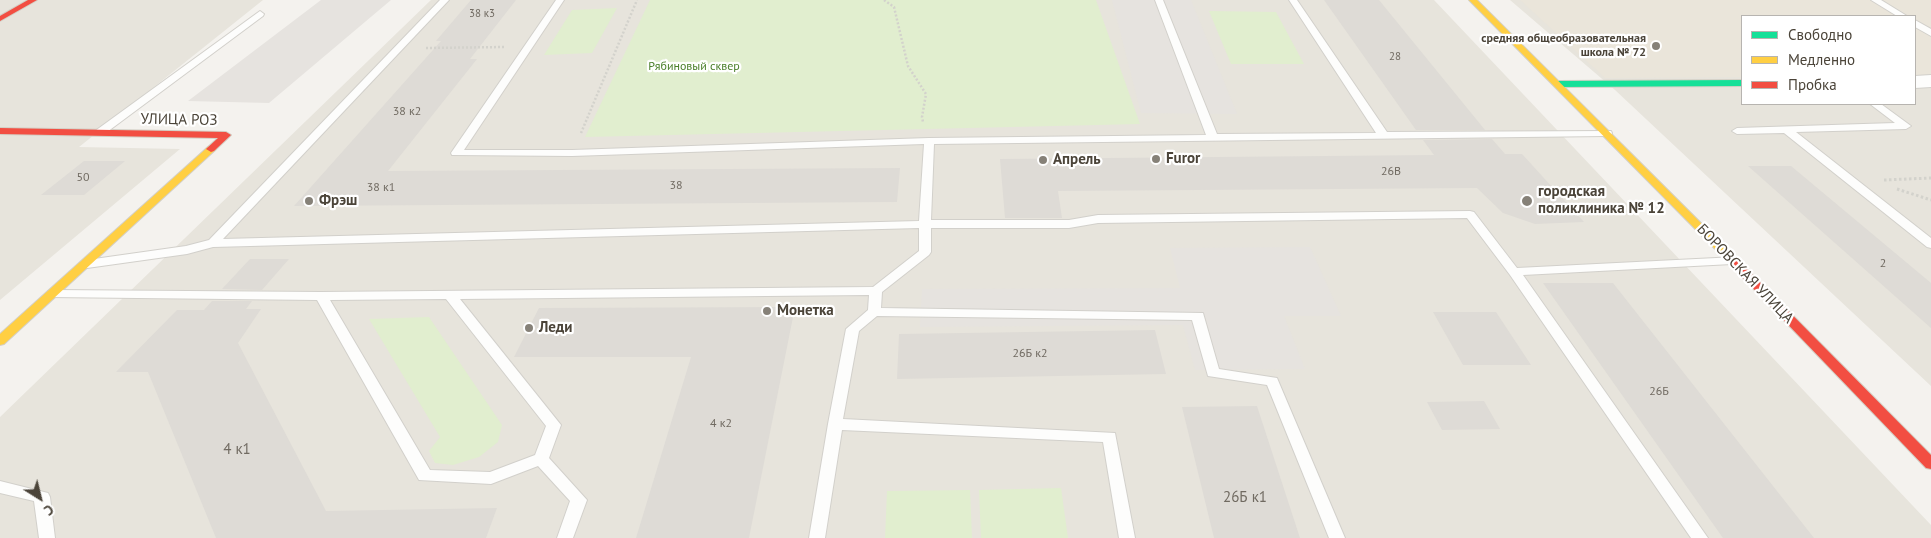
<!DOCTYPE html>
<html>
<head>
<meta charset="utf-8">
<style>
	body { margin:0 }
	#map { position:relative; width:1931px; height:538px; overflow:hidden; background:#f4f2ee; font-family:"PT Sans",sans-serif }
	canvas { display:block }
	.legend { position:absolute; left:1741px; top:15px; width:175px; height:90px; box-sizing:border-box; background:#fff; border:1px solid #b7b4b0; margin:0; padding:6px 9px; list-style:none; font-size:15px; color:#4b4439 }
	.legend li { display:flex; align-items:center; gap:10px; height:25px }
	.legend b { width:25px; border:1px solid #b7b4b0 }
	.north { position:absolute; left:15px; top:473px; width:50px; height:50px; -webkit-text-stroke:4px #fff; paint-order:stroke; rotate:144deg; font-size:14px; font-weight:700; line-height:20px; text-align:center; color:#4b4439 }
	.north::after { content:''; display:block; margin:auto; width:18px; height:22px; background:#4b4439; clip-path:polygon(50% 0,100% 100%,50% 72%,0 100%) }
</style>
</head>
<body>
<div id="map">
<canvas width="1931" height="538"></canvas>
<ul class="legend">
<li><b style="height:6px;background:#16e098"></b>Свободно</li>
<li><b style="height:6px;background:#ffcf43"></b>Медленно</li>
<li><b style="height:6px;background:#f24e42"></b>Пробка</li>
</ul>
<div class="north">С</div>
</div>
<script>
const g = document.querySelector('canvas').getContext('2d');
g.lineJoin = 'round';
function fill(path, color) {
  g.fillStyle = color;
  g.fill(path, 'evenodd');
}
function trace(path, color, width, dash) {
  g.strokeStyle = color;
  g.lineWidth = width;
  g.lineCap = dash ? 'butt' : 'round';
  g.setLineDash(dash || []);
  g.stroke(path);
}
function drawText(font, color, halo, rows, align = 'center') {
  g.font = font + ' "PT Sans",sans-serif';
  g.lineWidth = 4.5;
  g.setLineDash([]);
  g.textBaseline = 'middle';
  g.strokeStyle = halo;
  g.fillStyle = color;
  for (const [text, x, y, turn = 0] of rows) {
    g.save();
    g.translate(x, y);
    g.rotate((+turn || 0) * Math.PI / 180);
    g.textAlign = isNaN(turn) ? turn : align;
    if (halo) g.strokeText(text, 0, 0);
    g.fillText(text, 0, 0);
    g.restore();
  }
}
fill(new Path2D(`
	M0,0H263L79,147L180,149L0,300Z
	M431,0H1434L1931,525V538H0V417Z
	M1510,0H1931V386L1615,90ZM1742,16H1915V104H1742Z`), '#e7e4dc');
fill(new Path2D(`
	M1520,0H1931V75H1915V16H1742V77L1605,78Z`), '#eae5da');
fill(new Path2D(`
	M650,0H1096L1140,124L585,137Z
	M617,8L592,53L544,55L572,10Z
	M1209,11L1276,12L1304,64H1231Z
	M429,317L502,425L498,442L479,457L453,465L435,463L429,451L440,437L369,319Z
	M1061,488L1068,538H981L979,490Z
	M970,490L972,538H885L887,491Z`), '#e1eecf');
fill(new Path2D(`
	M321,0H391L269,103L188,101Z
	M1112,0H1191L1237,114L1141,113Z
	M1310,247L1341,316H1284L1305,369L1195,370L1183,325L920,327L922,289L1180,288L1170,248Z`), '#e6e3df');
fill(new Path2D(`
	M471,0H516L470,59H477L388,171L900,168L897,202L294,206L441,41H436Z
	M1324,0H1379L1485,130H1416Z
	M1492,139L1505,154H1522L1584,222L1535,224L1503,213L1477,188L1058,191L1062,218H1005L1000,159L1434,155L1423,140Z
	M84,161H125L84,195H41Z
	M1748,166H1791L1931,283V328Z
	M250,259H289L262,290L222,289Z
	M1543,283H1613L1814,538H1723Z
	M212,301H252L246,309H261L238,343L326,511L497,508L486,538H216L148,372H116L177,310H204Z
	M795,307L749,538H636L691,357H514L539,308Z
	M1433,312H1496L1531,365H1463Z
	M1155,330L1166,374L897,379L899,334Z
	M1484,401L1500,429L1442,430L1427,402Z
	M1257,406L1300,538H1214L1182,407Z`), '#dedbd6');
const lane = new Path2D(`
	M440,0H449L223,239L919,221L924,144L572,156L452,155L451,153L556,0H564L464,150H572L929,138L1206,135L1155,0H1163L1217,134L1376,133L1289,0H1297L1387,132L1611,131L1612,133L1611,135L1607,136L934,144L931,220H1069L1098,215L1470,211L1474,212L1517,268L1736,257L1738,260L1736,263L1732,264L1523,275L1708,538H1691L1510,275L1467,218L1098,223L1069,228H931V252L929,255L882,292L881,308L1203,313L1219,369L1277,378L1345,538H1329L1267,385L1208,376L1192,320L877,316L859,331L843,419L1115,433L1135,538H1119L1103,442L842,430L825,538H809L828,424L846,329L868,310L869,295L460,299L561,425L549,458L587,500L573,538H557L570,501L538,466L491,484L419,480L317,300L48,297L47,294L48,291L53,290L321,292L873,287L919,251V228L213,247L187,254L87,268L83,267L81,264L87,260L186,246L209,240ZM446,299L546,426L535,455L490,472L430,470L330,300Z
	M1871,0H1881L1907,16H1897Z
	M260,11L264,14L263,16L103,135H95L94,133L95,131Z
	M1915,20L1931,29V36L1915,27Z
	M1870,104H1881L1911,126L1906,129L1796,132L1931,238V248L1927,247L1784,133L1737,134L1732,131L1737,128L1895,123Z
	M0,481L48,493L50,497L55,538H39L34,501L0,493Z`);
const street = new Path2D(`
	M1931,75V87L1915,88V76Z`);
const fast = new Path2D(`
	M1742,80V86L1558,87L1554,84L1558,81Z`);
const slow = new Path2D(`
	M1469,0H1477L1730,252L1732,254L1730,256H1722Z
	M211,146L216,149L214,151L4,344L0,345V334L208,147Z`);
const jam = new Path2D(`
	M28,0H37L0,21V16Z
	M0,128L226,132L231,135L214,151L211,152L206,149L218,138L0,134Z
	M1726,251L1730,252L1931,455V469L1926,468L1722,256L1720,254L1722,252Z`);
trace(lane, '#d2d0cb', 2);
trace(street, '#d2d0cb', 2);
trace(fast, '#d3cfc5', 2);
trace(slow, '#d3cfc5', 2);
trace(jam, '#d3cfc5', 2);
trace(new Path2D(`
	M884,0L894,7L908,66L926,94L922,117L923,122
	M426,48L505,47
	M581,133L637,0`), '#d3d2cc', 2.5, [2, 2]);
trace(new Path2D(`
	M1884,180L1931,178
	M1897,189L1931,200`), '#d3d2cc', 3, [2.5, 2.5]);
fill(lane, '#fdfdfc');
fill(street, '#fdfdfc');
fill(fast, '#16e098');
fill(slow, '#ffcf43');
fill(jam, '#f24e42');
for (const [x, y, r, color] of [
	[1656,46,5,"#868178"],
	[1156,159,5,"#868178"],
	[1043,160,5,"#868178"],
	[309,201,5,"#868178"],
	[1527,201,6,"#868178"],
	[767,311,5,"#868178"],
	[529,328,5,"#868178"]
]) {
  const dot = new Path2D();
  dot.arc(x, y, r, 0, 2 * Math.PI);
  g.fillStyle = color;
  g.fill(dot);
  trace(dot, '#fff', 2);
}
drawText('11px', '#706a61', null, [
	["38 к3",482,14],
	["28",1395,57]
]);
drawText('bold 12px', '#4b4439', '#fff', [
	["средняя общеобразовательная",1646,39],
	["школа № 72",1646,53]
], 'right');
drawText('12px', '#4a7f2a', '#fff', [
	["Рябиновый сквер",694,67]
]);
drawText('12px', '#706a61', null, [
	["38 к2",407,112],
	["26В",1391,172],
	["50",83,178],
	["38",676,186],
	["38 к1",381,188],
	["2",1883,264],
	["26Б к2",1030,354],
	["26Б",1659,392],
	["4 к2",721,424]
]);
drawText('15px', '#4b4439', '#fff', [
	["УЛИЦА РОЗ",179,120,1],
	["БОРОВСКАЯ УЛИЦА",1745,274,46]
]);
drawText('bold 15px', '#4b4439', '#fff', [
	["Furor",1166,159],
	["Апрель",1053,160],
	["городская",1538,192],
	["поликлиника № 12",1538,209],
	["Фрэш",319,201],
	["Монетка",777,311],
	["Леди",539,328]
], 'left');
drawText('15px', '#706a61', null, [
	["4 к1",237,450],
	["26Б к1",1245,498]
]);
</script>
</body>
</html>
